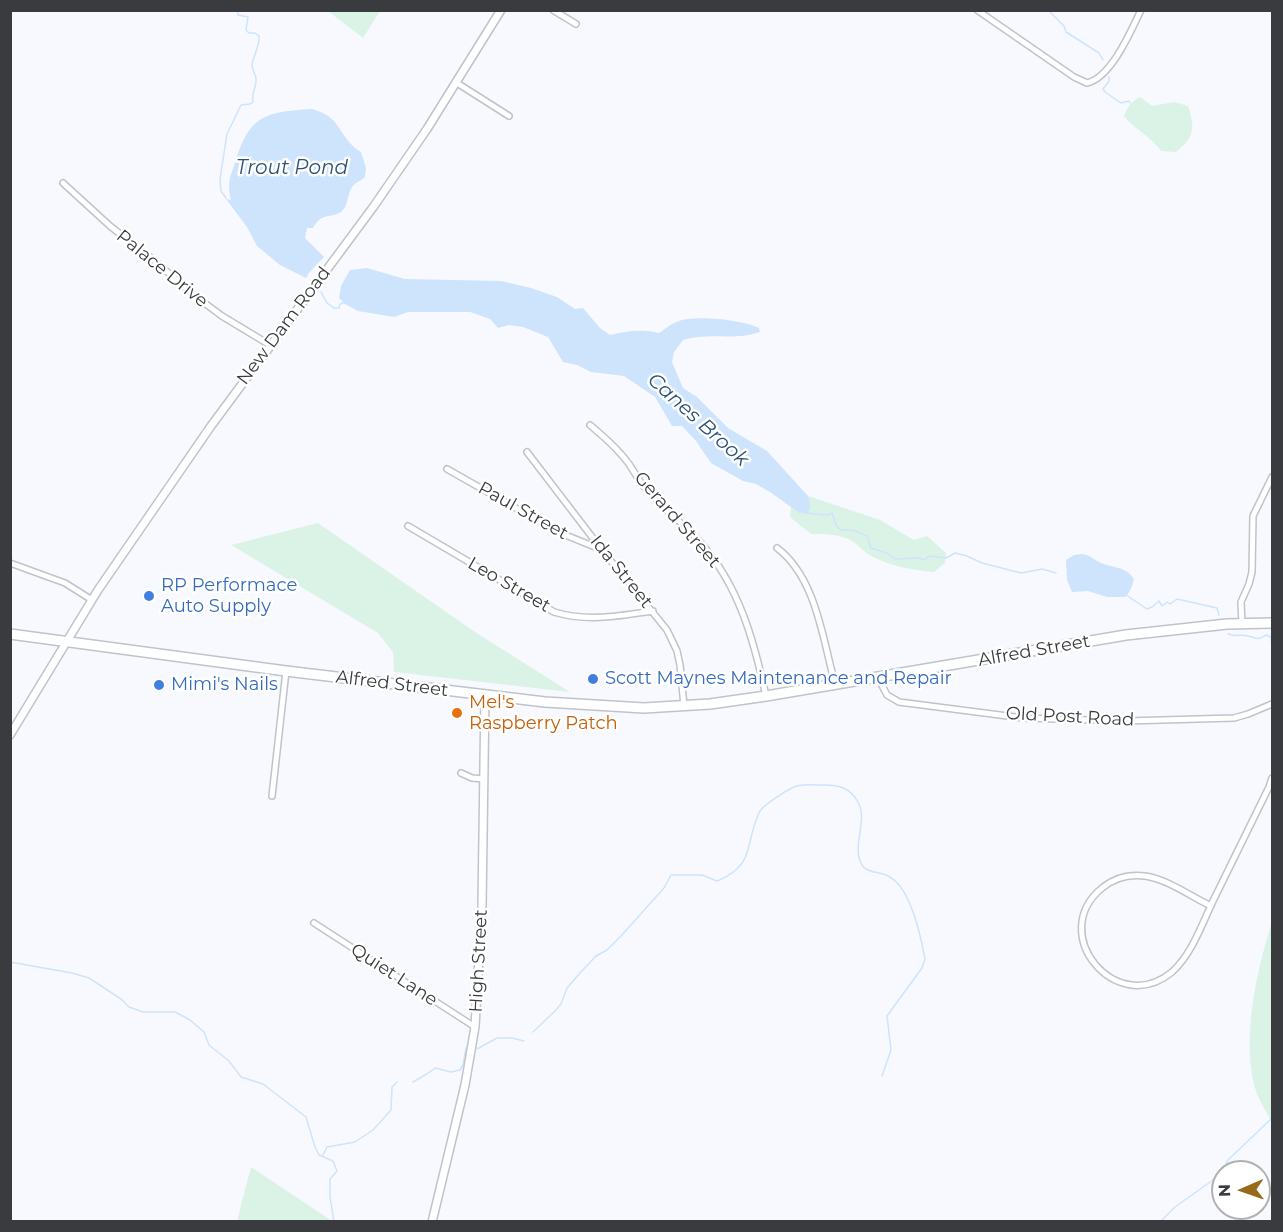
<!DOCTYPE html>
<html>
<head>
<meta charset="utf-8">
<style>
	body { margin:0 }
	#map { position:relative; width:1283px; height:1232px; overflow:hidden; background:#f7f9fe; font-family:Montserrat,sans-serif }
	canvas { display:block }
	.frame { position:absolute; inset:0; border:12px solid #393b3e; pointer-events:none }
	.north { position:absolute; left:1211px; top:1160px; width:60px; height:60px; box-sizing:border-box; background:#fff; border:2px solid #b0b1b2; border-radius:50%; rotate:268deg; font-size:16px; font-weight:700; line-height:24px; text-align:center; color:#393b3e }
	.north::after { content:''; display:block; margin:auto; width:21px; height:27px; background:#966a18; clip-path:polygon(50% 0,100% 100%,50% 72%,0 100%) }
</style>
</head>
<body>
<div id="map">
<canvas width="1283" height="1232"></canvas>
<div class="frame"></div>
<div class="north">N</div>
</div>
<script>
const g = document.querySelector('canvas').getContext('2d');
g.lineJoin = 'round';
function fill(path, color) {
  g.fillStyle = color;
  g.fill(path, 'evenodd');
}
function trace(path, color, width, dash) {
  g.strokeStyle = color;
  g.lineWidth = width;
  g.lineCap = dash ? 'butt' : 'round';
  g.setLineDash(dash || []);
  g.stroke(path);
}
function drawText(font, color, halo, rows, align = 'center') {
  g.font = font + ' Montserrat,sans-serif';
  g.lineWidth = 5;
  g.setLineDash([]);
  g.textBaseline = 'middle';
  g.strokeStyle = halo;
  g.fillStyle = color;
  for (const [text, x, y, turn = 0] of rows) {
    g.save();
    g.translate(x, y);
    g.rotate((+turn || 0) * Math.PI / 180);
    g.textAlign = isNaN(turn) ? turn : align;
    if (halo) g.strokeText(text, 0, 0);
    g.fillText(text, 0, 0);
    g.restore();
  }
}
fill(new Path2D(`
	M328,11H380L363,38Z
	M1140,97L1152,106L1174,102L1188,106C1195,127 1195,137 1176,152L1161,151C1151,136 1135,130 1124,116C1128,106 1131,102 1140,97Z
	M808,496L880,520L914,540L927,536L946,553L945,563L934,572C913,570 894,567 875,558C867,554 862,549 856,544C845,534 825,534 811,534L790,517L791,507L798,512L811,506Z
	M318,523L475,632L570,692L394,672L393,652L378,633L231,545Z
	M1272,922V1123C1268,1114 1261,1104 1257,1094C1240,1044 1256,972 1272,922Z
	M251,1167L332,1221H237Z`), '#dbf2e6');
fill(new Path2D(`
	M312,109C322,112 331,116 337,125C344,135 350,146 361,152L366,168L365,177C360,182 354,182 351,189C347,196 348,207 341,212C329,219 322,212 313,228H307L305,238L324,257L309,273L306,278L280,265L257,246L247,227L226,199L231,200C227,181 230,178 236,160C250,114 267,112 312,109Z
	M367,268L405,279L501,281L531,288L557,297L575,309L583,308L600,328L610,335C627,331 642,329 659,333C665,329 672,323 679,321C696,315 743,320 759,328L760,332C735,341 709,332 683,340L674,352L672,362L683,388L697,397L728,428L767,451L808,496L811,506L807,514L798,512L770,492L756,484L743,481L711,463L696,441L682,426H672L655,397L624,376L591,372L577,365L563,362L548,337L523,327L509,325L498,328L490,319L470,312H408L394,317L358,311L345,304L339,298L341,286L350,270Z
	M1082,554C1090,555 1093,559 1099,562C1111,568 1126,566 1134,579C1132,586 1131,591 1125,597H1107L1088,591L1072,592L1067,580L1066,560L1074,555Z`), '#cde4fc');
trace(new Path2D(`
	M1048,10L1064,26L1066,32L1099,53L1103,60
	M1109,77V81L1103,89L1105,92L1121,103L1129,101L1130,103
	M226,198L221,191L220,179L227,134L241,105L250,104L253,102C251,93 257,87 256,78C255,73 252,70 252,64C254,55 260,45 259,36L255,33H249L246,30L248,17L238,15V10
	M321,292L327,303L334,308H339L340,304L345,302
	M806,513L828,515L832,513L836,525L841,530H853L867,536L871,548L889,554L895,559L919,558L925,560L929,556L946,558L955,553L967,556L982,563L1021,573L1042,569L1056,573
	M1126,595L1147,609L1152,607L1159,601L1162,606L1167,602L1170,604L1177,599L1217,608L1219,615
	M1228,634C1235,637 1242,634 1248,636C1256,638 1258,641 1266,635L1271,637L1272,647
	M10,962L72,973L89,978L121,999L129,1007L143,1012H175L190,1020L204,1032L209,1045L229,1061L241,1077L263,1084L306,1117L315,1147L319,1155L333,1161L337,1171L330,1179V1197L334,1222
	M533,1032L555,1011L561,1004L567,988L581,972L596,956L607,950L621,936L664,888L671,875H702L717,881C757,865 744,842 760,811C763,806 771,801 777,797C783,793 790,788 797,786C805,784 816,785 824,785C840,785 850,788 858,802C868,820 853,843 860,861C865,875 879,870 890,877C911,889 921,937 925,959L922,968L887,1016L891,1050L882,1076
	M477,1049L497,1038H512L524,1041
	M413,1082C423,1076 427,1075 435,1068L451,1072L460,1070L463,1065L466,1048
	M323,1155L327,1147L355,1142L373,1130L391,1110L392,1087L397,1082
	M1160,1222L1175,1207L1220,1175L1228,1160L1271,1119`), '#cde4fc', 1.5);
const minor = new Path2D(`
	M553,10L576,24
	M977,10L1074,77L1087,83C1111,78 1131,31 1141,10
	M457,83L509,116
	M63,183L110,226L156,262L195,296L222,316L270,345
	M590,425C604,437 618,449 629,464C635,473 640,483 647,490C664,508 683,524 700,542C739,585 754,641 766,696
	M527,452L602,550L667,630L677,651L680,665L684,706
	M447,469L558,532L600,549
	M408,526L554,612C587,622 619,616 653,611
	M777,548C816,577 823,640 835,684
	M10,563L65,583L92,600
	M1242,624L1241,602L1249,584L1252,572L1253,516L1272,477
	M878,678L887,695L899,702L1023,718L1126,721L1234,718L1248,714L1272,704
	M461,773L472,778L484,779
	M272,796L286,671
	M1211,906C1190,896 1167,879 1145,876C1129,874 1114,878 1102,888C1046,934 1117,1018 1172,972C1192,954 1202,924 1213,901C1232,863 1250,825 1269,787L1272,778
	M314,923L475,1027`);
const tertiary = new Path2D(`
	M10,735L98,590L211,426L374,206L427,129L501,10
	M432,1222L465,1085L475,1027L482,906L485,695`);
const primary = new Path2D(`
	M10,634L286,671L545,702L644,708L710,704L766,696L1126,635L1227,624L1272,623`);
trace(minor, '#bfc4cb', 8);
trace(tertiary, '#bfc4cb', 10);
trace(primary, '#bfc4cb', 12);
trace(minor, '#fff', 5);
trace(tertiary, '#fff', 7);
trace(primary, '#fff', 9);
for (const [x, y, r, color] of [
	[149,596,6,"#3f7fe0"],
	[593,679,6,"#3f7fe0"],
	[159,685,6,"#3f7fe0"],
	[457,713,6,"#e8710a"]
]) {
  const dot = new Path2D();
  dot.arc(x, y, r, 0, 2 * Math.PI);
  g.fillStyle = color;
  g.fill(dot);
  trace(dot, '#fff', 2);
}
drawText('18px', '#393b3e', '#fff', [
	["Palace Drive",162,269,39],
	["New Dam Road",284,326,-53],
	["Paul Street",523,511,29],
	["Gerard Street",677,520,49],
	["Ida Street",621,572,51],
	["Leo Street",509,585,30],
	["Alfred Street",1034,651,-10],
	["Alfred Street",392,684,7],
	["Old Post Road",1070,717,3],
	["High Street",479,961,-87],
	["Quiet Lane",394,975,33]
]);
drawText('18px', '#366cbe', '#fff', [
	["RP Performace",161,586],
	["Auto Supply",161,607],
	["Scott Maynes Maintenance and Repair",605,679],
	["Mimi's Nails",171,685]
], 'left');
drawText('18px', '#c56008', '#fff', [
	["Mel's",469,703],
	["Raspberry Patch",469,724]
], 'left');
drawText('italic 20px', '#2d5274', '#fff', [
	["Trout Pond",292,168],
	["Canes Brook",698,420,42]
]);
</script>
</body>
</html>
